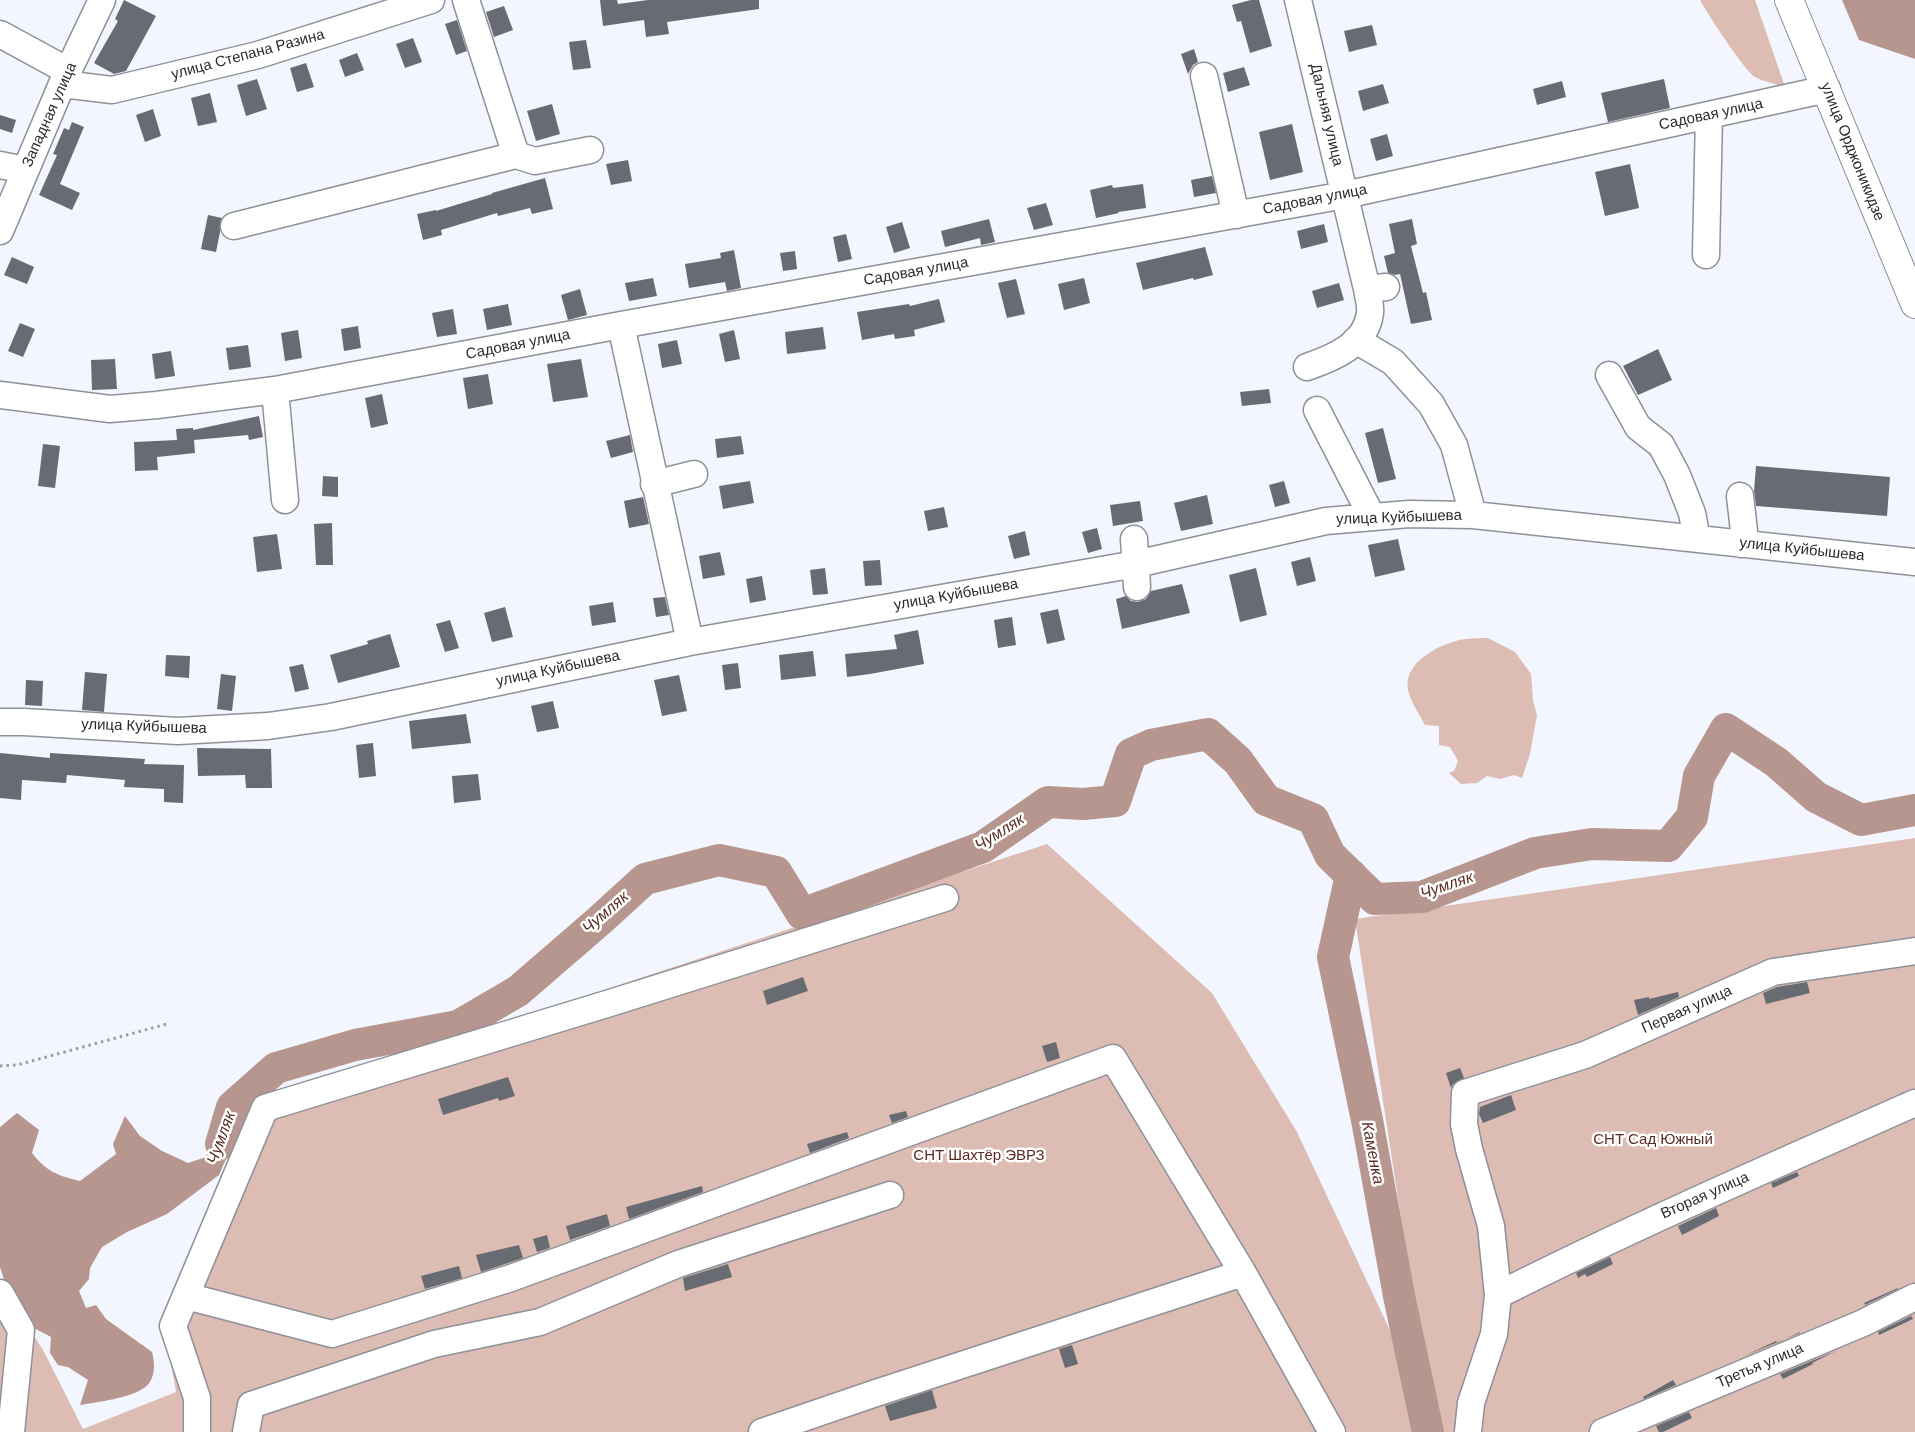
<!DOCTYPE html>
<html>
<head>
<meta charset="utf-8">
<style>
	body { margin:0 }
	canvas { display:block; background:#f3f6fe }
</style>
</head>
<body>
<canvas width="1915" height="1432"></canvas>
<script>
const g = document.querySelector('canvas').getContext('2d');
g.lineJoin = 'round';
function fill(path, color) {
  g.fillStyle = color;
  g.fill(path, 'evenodd');
}
function trace(path, color, width, dash) {
  g.strokeStyle = color;
  g.lineWidth = width;
  g.lineCap = dash ? 'butt' : 'round';
  g.setLineDash(dash || []);
  g.stroke(path);
}
function drawText(font, color, halo, rows, align = 'center') {
  g.font = font + ' "DM Sans",sans-serif';
  g.lineWidth = 5;
  g.setLineDash([]);
  g.textBaseline = 'middle';
  g.strokeStyle = halo;
  g.fillStyle = color;
  for (const [text, x, y, turn = 0] of rows) {
    g.save();
    g.translate(x, y);
    g.rotate((+turn || 0) * Math.PI / 180);
    g.textAlign = isNaN(turn) ? turn : align;
    if (halo) g.strokeText(text, 0, 0);
    g.fillText(text, 0, 0);
    g.restore();
  }
}
fill(new Path2D(`
	M1700,0H1755L1785,87C1776,84 1764,82 1755,77C1744,70 1707,13 1700,0Z
	M1488,638L1515,652L1531,674L1533,701L1537,715L1530,754L1522,778L1514,775L1500,779L1487,776L1477,783L1461,784L1449,773L1454,771L1458,761L1450,747L1439,745V726L1425,725C1419,714 1411,702 1408,690C1402,662 1443,642 1465,639C1473,638 1481,638 1488,638Z
	M1915,838V1432H1434L1355,919Z
	M1047,844L1212,993L1297,1132L1394,1339L1431,1432H0V1282L43,1350L83,1429L176,1392L164,1322L267,1101Z`), '#ddbcb4');
fill(new Path2D(`
	M1842,0H1915V59L1859,40Z
	M228,1094L241,1110V1125L219,1175L167,1214L127,1232L102,1247L90,1268L89,1279L79,1291L86,1308L96,1305L106,1319L152,1352C155,1363 156,1380 144,1388C130,1398 98,1402 80,1405L88,1380L68,1367L58,1365L50,1353L51,1337L32,1327L5,1283L0,1267V1127L17,1113L39,1130L32,1153C46,1171 58,1176 80,1181L116,1154L113,1144L125,1116L140,1136L162,1151L188,1163L206,1157L213,1132L214,1115Z`), '#b7968f');
trace(new Path2D(`
	M1351,875L1333,957L1367,1120L1399,1296L1428,1432
	M221,1144L232,1107L276,1068L355,1045L458,1026L518,991L599,921L645,879L719,860L776,872L802,914L983,847L1048,802L1083,804L1115,801L1131,754L1151,745L1208,734L1238,761L1266,800L1313,819L1330,855L1375,899L1422,897L1535,853L1592,844L1668,846L1692,817L1699,776L1726,729L1776,762L1816,797L1861,820L1915,810`), '#b7968f', 32);
fill(new Path2D(`
	M124,0L156,16L126,71L114,74L94,63L118,21L115,19Z
	M600,0H617L618,4L648,0H759V9L667,22L669,34L646,37L644,20L603,26Z
	M1251,0H1259L1272,46L1250,53L1241,21L1237,22L1232,5Z
	M504,6L513,30L494,37L486,12Z
	M457,20L467,51L456,55L445,24Z
	M1372,25L1377,45L1349,52L1344,31Z
	M413,38L422,62L405,68L396,44Z
	M586,40L591,68L573,70L569,42Z
	M1194,49L1198,62L1193,65L1188,74L1181,54Z
	M357,53L364,70L345,77L339,60Z
	M306,63L314,87L297,92L290,68Z
	M1244,67L1250,85L1228,92L1223,73Z
	M257,79L267,109L246,116L237,85Z
	M1664,79L1670,108L1608,122L1601,93Z
	M1562,81L1566,97L1537,105L1533,89Z
	M1383,84L1389,103L1363,111L1358,91Z
	M210,93L217,122L198,126L191,98Z
	M552,104L560,134L536,141L527,111Z
	M153,109L161,136L145,142L136,115Z
	M0,115L16,120L12,133L0,129Z
	M72,122L84,127L60,184L80,193L72,210L39,195L57,155L53,154L64,128L69,130Z
	M1292,124L1303,172L1270,180L1259,132Z
	M1387,134L1393,156L1376,161L1370,139Z
	M628,160L632,181L611,185L606,164Z
	M1630,164L1639,208L1605,216L1595,172Z
	M1212,176L1216,193L1194,197L1191,180Z
	M545,178L553,209L532,214L530,208L498,216L497,213L441,230L442,235L423,240L417,214L436,210V211L492,194V193Z
	M1143,184L1146,208L1118,212L1119,213L1096,218L1090,190L1112,185L1113,188Z
	M1046,203L1053,225L1034,230L1027,208Z
	M208,215L222,218L220,222V232L216,252L201,249Z
	M989,219L995,242L981,245L980,238L945,247L941,231Z
	M1412,219L1417,244L1411,246L1423,293L1426,292L1432,320L1411,324L1400,274L1395,275L1388,273L1384,256L1395,253L1389,224Z
	M902,222L910,248L894,253L886,227Z
	M1324,224L1328,242L1301,249L1297,231Z
	M846,234L852,259L838,262L833,237Z
	M1205,247L1213,275L1194,280L1193,278L1143,290L1136,263Z
	M734,250L741,288L727,291L725,282L689,288L685,264L721,258L720,253Z
	M795,251L797,269L783,271L780,253Z
	M12,257L34,267L27,284L4,275Z
	M653,278L657,296L629,301L625,283Z
	M1084,278L1090,303L1064,310L1058,284Z
	M1016,279L1025,314L1007,318L998,283Z
	M1339,283L1344,300L1317,308L1312,291Z
	M580,289L587,315L568,320L561,295Z
	M939,299L945,322L914,330L915,336L895,339L894,334L862,340L857,312L909,304L910,306Z
	M508,304L512,325L487,330L483,309Z
	M453,309L457,334L437,337L432,313Z
	M20,323L35,329L23,357L8,351Z
	M358,326L361,348L344,351L341,329Z
	M823,327L826,349L787,354L785,332Z
	M298,330L302,358L285,361L281,333Z
	M734,330L740,359L725,362L719,334Z
	M677,340L682,364L662,368L658,344Z
	M248,345L251,367L229,370L226,348Z
	M1658,349L1672,380L1638,395L1623,366Z
	M171,351L175,376L155,379L152,354Z
	M115,359L117,389L92,390L91,360Z
	M581,359L588,397L553,402L547,364Z
	M488,374L493,404L468,409L463,378Z
	M1269,389L1271,403L1242,406L1240,392Z
	M382,394L388,424L371,428L365,398Z
	M259,416L263,437L249,440L248,435L194,440L195,453L157,457L158,470L135,471L134,442L177,440L176,429L193,428V430Z
	M1383,428L1396,479L1378,483L1365,433Z
	M630,435L633,452L611,458L606,441Z
	M741,436L744,454L717,458L715,439Z
	M43,444L60,446L55,488L38,486Z
	M1756,466L1890,477L1887,516L1756,506L1754,491Z
	M323,476L338,477V497L322,496Z
	M750,481L754,503L723,509L719,486Z
	M1284,481L1290,503L1275,507L1269,485Z
	M1207,495L1213,524L1181,531L1174,503Z
	M643,497L649,524L629,528L624,501Z
	M1140,501L1143,521L1113,526L1110,505Z
	M944,507L948,527L928,531L924,511Z
	M332,523L333,565H316L314,524Z
	M1097,528L1102,549L1088,553L1082,532Z
	M1025,531L1030,555L1014,559L1008,536Z
	M277,534L282,569L257,572L253,537Z
	M1398,539L1405,570L1375,577L1368,545Z
	M720,552L725,575L703,579L699,556Z
	M1310,557L1316,581L1297,586L1291,562Z
	M880,560L882,585L865,586L863,561Z
	M825,568L828,594L813,595L810,570Z
	M1256,568L1267,615L1240,622L1229,575Z
	M762,576L766,600L750,603L746,579Z
	M1182,584L1190,613L1122,629L1116,599L1126,596L1131,601L1138,602L1146,599L1151,591Z
	M665,597L669,615L656,617L653,598Z
	M613,602L616,622L592,626L589,606Z
	M505,607L513,637L492,642L484,613Z
	M1058,609L1065,640L1047,644L1040,613Z
	M1012,617L1016,645L998,648L994,620Z
	M450,620L459,648L445,652L436,624Z
	M918,630L924,664L870,674L847,677L845,654L897,649L894,635Z
	M390,634L400,667L338,683L330,655L368,644L367,641Z
	M813,651L816,676L781,680L779,655Z
	M166,655L190,656L189,678L165,676Z
	M738,663L741,688L725,690L722,665Z
	M303,664L309,689L295,692L289,667Z
	M85,672L107,674L104,712L82,710Z
	M221,674L236,676L232,711L217,709Z
	M679,675L687,711L662,716L654,680Z
	M26,680L43,681L42,706L25,705Z
	M553,701L559,728L537,732L531,706Z
	M466,714L471,743L412,749L409,721Z
	M373,743L376,776L359,778L356,745Z
	M197,748L271,749L272,788H246L245,775L198,776Z
	M0,753L50,758V753L145,759L144,764L184,765L183,803L164,802V789L124,787L125,780L67,775L66,783L22,780L21,800L0,798Z
	M478,774L481,800L454,803L452,776Z
	M803,977L808,991L767,1005L763,991Z
	M1807,982L1810,993L1766,1004L1763,993L1777,987Z
	M1678,992L1679,997L1638,1015L1634,1000L1649,997V999Z
	M1056,1042L1060,1058L1047,1062L1042,1046Z
	M1460,1068L1464,1078L1453,1084L1451,1088L1446,1073Z
	M508,1077L515,1096L499,1101L498,1098L443,1115L438,1099Z
	M1511,1095L1516,1110L1483,1123L1479,1114L1480,1107Z
	M906,1111L908,1117L892,1123L889,1115Z
	M847,1132L849,1138L810,1153L807,1144Z
	M1797,1172L1799,1176L1773,1188L1771,1183Z
	M702,1186L703,1192L629,1219L626,1207Z
	M1716,1208L1719,1216L1682,1235L1678,1226Z
	M607,1214L610,1226L570,1240L566,1226Z
	M547,1235L550,1248L537,1252L533,1239Z
	M519,1245L523,1258L481,1272L476,1255Z
	M1610,1257L1613,1264L1587,1277L1585,1274L1578,1278L1576,1273Z
	M728,1264L732,1277L685,1291L683,1278Z
	M459,1266L462,1278L425,1289L421,1276Z
	M1898,1288V1289L1865,1305L1864,1303Z
	M1911,1316L1913,1319L1879,1335L1878,1332Z
	M1800,1332V1333L1744,1356L1776,1341L1777,1343Z
	M1072,1345L1078,1364L1065,1368L1059,1349Z
	M1836,1351L1812,1363L1813,1364L1783,1379L1780,1374Z
	M1673,1380L1676,1385L1644,1399L1643,1397Z
	M932,1390L937,1408L890,1421L885,1406Z
	M1689,1412L1692,1418L1663,1432H1659L1656,1426Z`), '#696b72');
const minor = new Path2D(`
	M1298,0L1367,289
	M0,34L68,71
	M1204,76L1236,215
	M62,84L112,90L258,55L431,0
	M516,155L535,161L590,150
	M0,165L25,170
	M234,226L516,155L466,0
	M0,231L62,84L102,0
	M1706,255L1709,115
	M621,325L690,642
	M1356,340L1393,362L1431,404L1454,445L1473,515
	M1307,367C1333,358 1366,345 1370,313C1371,306 1368,296 1367,289L1386,287
	M1609,375L1638,427L1661,445L1677,475L1692,513L1697,539
	M275,390L285,500
	M0,395L110,409L157,405L275,390L621,325L1345,195L1827,89
	M1317,410L1372,517
	M654,484L694,474
	M1740,496L1744,531L1741,544
	M1134,539L1137,587
	M0,722H24L178,731L268,726L331,717L690,642L1136,564L1326,521L1409,514L1473,515L1915,562
	M0,1293L21,1330L11,1432
	M1498,1295C1635,1226 1775,1165 1915,1103
	M186,1296L332,1334L511,1278L1113,1058L1243,1273L1332,1432
	M197,1432V1398L173,1326L265,1108L610,1003L945,898
	M246,1432L251,1405L434,1344L540,1322L678,1264L890,1195
	M762,1432L876,1393L1243,1273
	M1468,1432L1471,1403L1494,1334L1498,1295L1491,1226L1469,1149L1464,1124L1465,1093L1585,1055L1773,972L1915,951
	M1603,1432L1863,1323L1915,1297`);
const major = new Path2D(`
	M1789,0L1915,304`);
trace(minor, '#8e9198', 29);
trace(major, '#8e9198', 30);
trace(new Path2D(`
	M0,1066L17,1065L167,1024`), '#9a9ca1', 3, [2.5, 4]);
trace(minor, '#fff', 26);
trace(major, '#fff', 28);
drawText('15px', '#2a2b2e', '#fff', [
	["улица Степана Разина",248,55,-15],
	["Западная улица",50,115,-66],
	["Дальняя улица",1326,115,77],
	["Садовая улица",1711,115,-12],
	["улица Орджоникидзе",1852,152,68],
	["Садовая улица",1315,200,-11],
	["Садовая улица",916,272,-10],
	["Садовая улица",518,345,-11],
	["улица Куйбышева",1399,518,-2],
	["улица Куйбышева",1802,550,6],
	["улица Куйбышева",956,595,-10],
	["улица Куйбышева",558,669,-12],
	["улица Куйбышева",144,727,2],
	["Первая улица",1687,1010,-24],
	["Вторая улица",1705,1196,-24],
	["Третья улица",1760,1366,-23]
]);
drawText('15px', '#5a2c22', '#fff', [
	["СНТ Сад Южный",1653,1140],
	["СНТ Шахтёр ЭВРЗ",979,1156]
]);
drawText('italic 16px', '#5c2e23', '#fff', [
	["Чумляк",1000,833,-32],
	["Чумляк",1447,886,-19],
	["Чумляк",606,913,-41],
	["Чумляк",222,1138,-70],
	["Каменка",1372,1153,79]
]);
</script>
</body>
</html>
